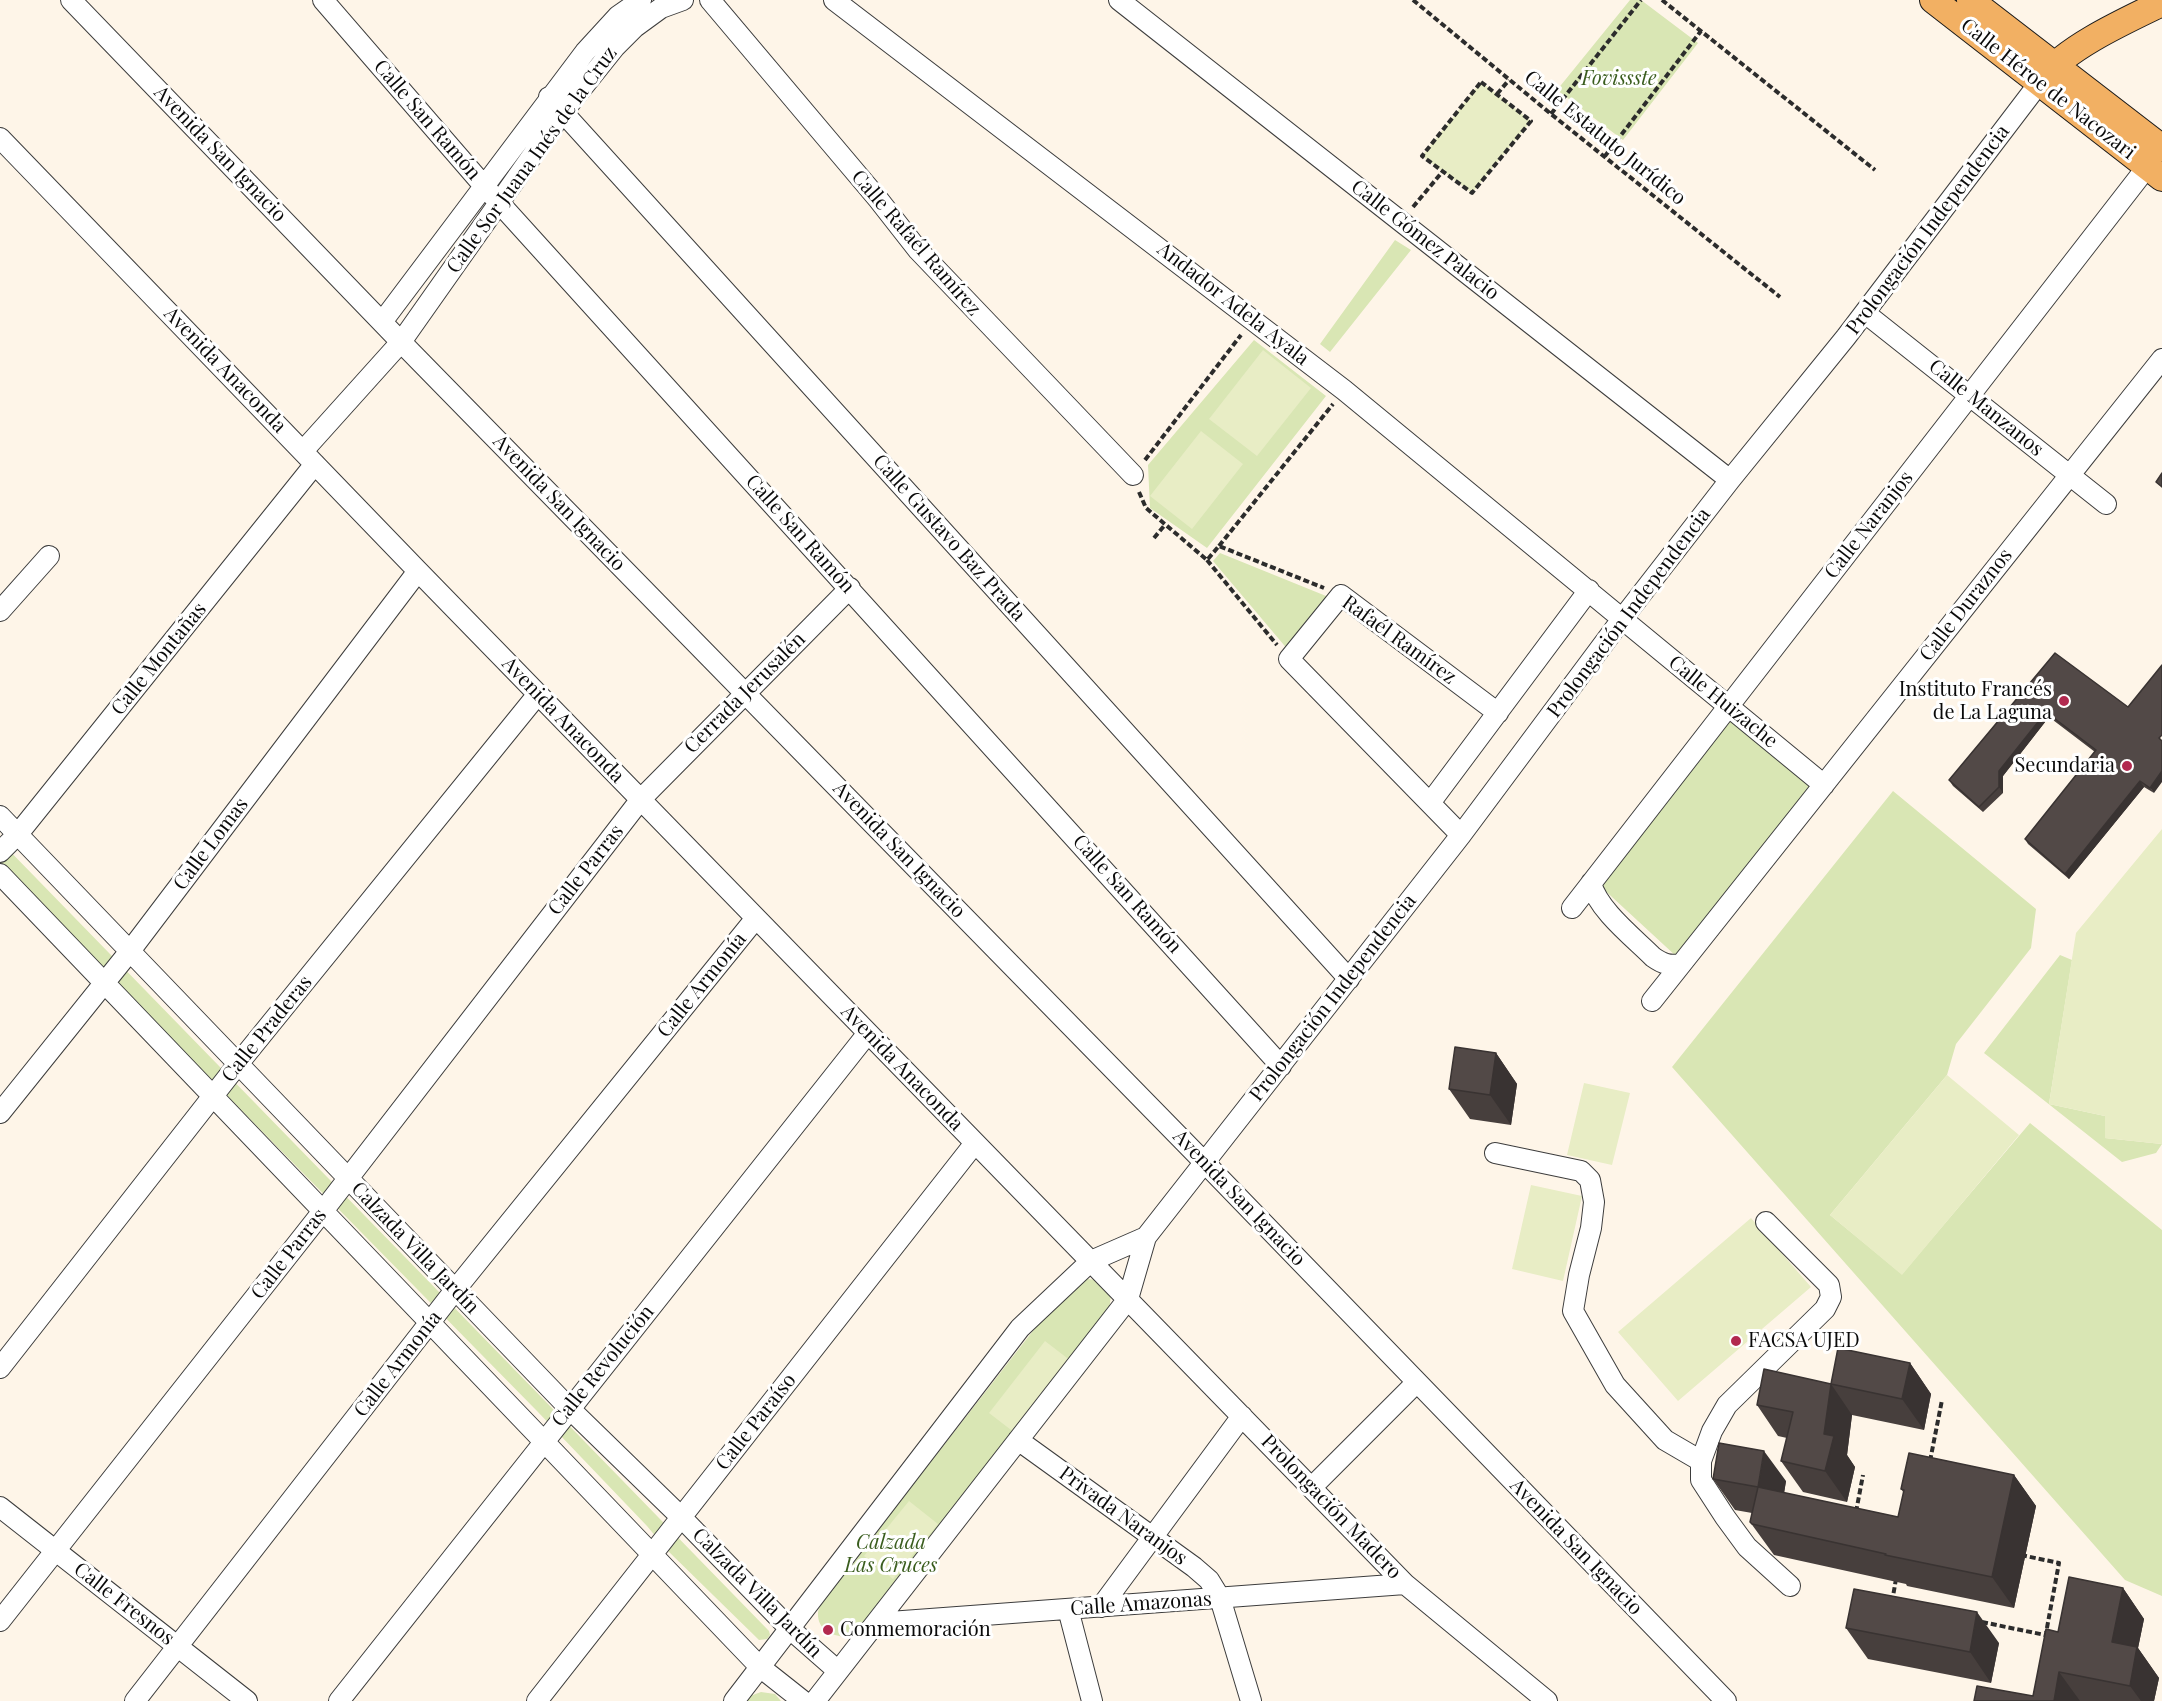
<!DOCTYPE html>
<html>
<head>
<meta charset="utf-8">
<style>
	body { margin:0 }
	canvas { display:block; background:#fef5e8 }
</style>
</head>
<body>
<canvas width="2162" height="1701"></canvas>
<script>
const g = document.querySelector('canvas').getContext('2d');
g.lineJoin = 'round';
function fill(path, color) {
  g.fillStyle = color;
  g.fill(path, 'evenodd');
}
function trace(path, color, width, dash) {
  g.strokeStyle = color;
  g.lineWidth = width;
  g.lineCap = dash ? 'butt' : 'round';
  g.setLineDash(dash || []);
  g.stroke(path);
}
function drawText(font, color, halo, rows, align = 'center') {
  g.font = font + ' "Playfair Display",serif';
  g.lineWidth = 6;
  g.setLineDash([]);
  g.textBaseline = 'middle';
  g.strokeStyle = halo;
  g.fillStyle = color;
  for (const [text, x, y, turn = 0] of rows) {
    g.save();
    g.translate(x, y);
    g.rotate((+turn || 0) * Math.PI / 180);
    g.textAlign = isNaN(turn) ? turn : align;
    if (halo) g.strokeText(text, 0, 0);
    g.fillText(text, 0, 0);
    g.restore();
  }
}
fill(new Path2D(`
	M1630,0H1641L1698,43L1623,140L1557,90Z
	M1395,240L1411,250L1330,352L1320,344Z
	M1254,340L1326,396L1207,548L1150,508L1148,465Z
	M1220,553L1331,598L1289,651L1213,561Z
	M1737,711L1819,779L1677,957L1599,885Z
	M1893,791L2036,909L2031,948L1956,1044L1947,1075L1830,1215L1902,1274L2030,1123L2162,1230V1596L2125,1580L1672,1067Z
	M0,841L769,1631L770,1635L767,1639L759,1640L667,1550L647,1526L537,1411L4,869L0,864Z
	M2060,955L2072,960L2049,1104L2105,1116V1138L2162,1144L2156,1153L2122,1162L1984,1053Z
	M1087,1279L1099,1280L1111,1295L1109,1311L872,1616L846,1637C833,1636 817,1630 818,1613C818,1609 822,1603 824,1599L1057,1300L1075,1283Z
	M761,1692L775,1694L781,1701H746L750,1696Z`), '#d9e6b4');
fill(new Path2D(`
	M1481,82L1531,121L1472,193L1422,156Z
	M1263,350L1311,388L1257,456L1209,419Z
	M1201,431L1243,464L1192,529L1150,496Z
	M2162,829V1144L2105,1138V1116L2049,1104L2076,933Z
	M1947,1075L2019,1135L1902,1275L1830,1215Z
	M1584,1083L1630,1093L1612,1165L1567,1155Z
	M1531,1185L1582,1196L1563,1281L1512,1269Z
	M1751,1218L1811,1287L1678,1401L1618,1332Z
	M1045,1341L1071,1361L1015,1433L989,1413Z
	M909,1501L938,1524L893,1579L864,1556Z`), '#e8edc5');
const minor = new Path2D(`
	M71,0L401,342L1204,1162L1726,1701
	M323,0L484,186L1281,1066
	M710,0L878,199L918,250L1133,475
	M834,0L1344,390L1824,785
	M1119,0L1730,480
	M549,97L1349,979
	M0,138L418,571L1405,1584L1547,1701
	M1865,313L2106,504
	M382,322L585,52L618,16L641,0
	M303,451L401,342L563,112L615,47L635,27L661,8L683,0
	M0,611L49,556
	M1430,803L1589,590
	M0,816L570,1409L681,1517L789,1628L838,1671
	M1461,835L1289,659L1341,595L1498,713
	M0,852L18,834L315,464
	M0,874L760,1667L803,1701
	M1591,883C1598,910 1633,937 1653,957C1663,964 1669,966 1681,964
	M1572,908L2147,167
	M1652,1001L2162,359
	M0,1113L130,951L418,571
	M1495,1153L1581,1171L1590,1180L1594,1202L1591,1228L1579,1275L1573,1311L1615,1385L1665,1440L1701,1461
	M1766,1222L1829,1285L1831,1297L1825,1309L1727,1405L1712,1431L1701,1461V1480L1725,1517L1747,1547L1790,1586
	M0,1368L238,1064L538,694
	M1018,1440L1194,1567L1209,1580L1220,1598L1251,1701
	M1312,1487L1417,1382
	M0,1507L247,1701
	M1101,1607L1242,1416
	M1068,1609L1092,1701
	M0,1621L323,1211L641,799L850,588
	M876,1623L1405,1584
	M135,1701L455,1290L756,918
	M339,1701L868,1033
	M537,1701L975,1143
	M734,1701L1020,1328L1091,1261L1146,1237
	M815,1701L1128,1299L1146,1237L1461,835L1622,619L1730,480L1846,337L2040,82`);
const major = new Path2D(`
	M1933,0L2162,178
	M1970,0L2162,148
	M2044,77C2067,47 2127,20 2162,3`);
trace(minor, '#3d3d3d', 22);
trace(major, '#1b1b1b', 28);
trace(new Path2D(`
	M1413,0L1551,114L1780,297
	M1662,0L1875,170
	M1481,82L1531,121L1472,193L1422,156Z
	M1497,94L1509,80
	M1551,114L1641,0
	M1605,156L1701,31
	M1413,207L1443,171
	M1145,460L1241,335
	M1139,492L1146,508L1207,560L1219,546L1324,588
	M1154,538L1164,526
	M1219,546L1333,404
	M1207,560L1277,645
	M1930,1461L1942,1400
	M1856,1512L1863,1475
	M2021,1555L2059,1563L2046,1633
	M1892,1602L1896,1579
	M1982,1622L2045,1635`), '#2c2c2c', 4, [6, 3]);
trace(minor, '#fff', 20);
trace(major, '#f2b063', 26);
fill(new Path2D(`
	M2055,653L2154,793L2144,787L2069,879L2028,844L2025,839L2095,752L2049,717L2003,776V793L1983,812L1953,786L1949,780Z
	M1496,1053L1517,1084L1511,1125L1470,1119L1449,1089Z
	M1910,1363L1931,1394L1924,1430L1852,1415L1847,1455L1855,1467L1847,1502L1803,1492L1781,1461L1787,1438L1778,1436L1757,1405L1831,1384Z
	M2014,1475L2036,1506L2014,1608L1907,1586L1906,1584L1774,1555L1750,1522L1752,1513L1735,1510L1713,1479L1786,1481L1784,1493L1898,1517L1904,1493L1901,1489Z
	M2123,1588L2144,1619L2138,1648L2159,1678L2154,1701H1974L2033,1696L2058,1632Z
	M1846,1628L1999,1643L1991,1683L1868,1659Z`), '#473f3d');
fill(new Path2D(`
	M2046,712L2049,717L2003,776V793L1999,787V771Z
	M2162,771V782L2154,793L2150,788Z
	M2140,781L2144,787L2069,879L2065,874Z
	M1496,1053L1517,1084L1511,1125L1490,1095Z
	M1910,1363L1931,1394L1924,1430L1902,1399Z
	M1831,1384L1852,1415L1847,1455L1855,1467L1847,1502L1825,1471L1824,1434Z
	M1764,1451L1786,1481L1780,1518L1758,1487Z
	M2014,1475L2036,1506L2014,1608L1992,1577Z
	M2123,1588L2144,1619L2138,1648L2159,1678L2154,1701H2141L2130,1686L2112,1642Z
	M1977,1612L1999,1643L1991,1683L1970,1652Z
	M2059,1672L2080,1701H2054Z`), '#393332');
const building = new Path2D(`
	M2162,473V487L2156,482Z
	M2055,653L2128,707L2162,665V735L2159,738L2162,741V771L2150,788L2140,781L2065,874L2025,839L2096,750L2046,712L1999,771V787L1979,807L1949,780Z
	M1455,1047L1496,1053L1490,1095L1449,1089Z
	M1838,1348L1910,1363L1902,1399L1831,1384Z
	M1764,1369L1831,1384L1824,1434L1834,1436L1825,1471L1781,1461L1793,1412L1757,1405Z
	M1719,1443L1764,1451L1758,1487L1713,1479Z
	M1909,1453L2014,1475L1992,1577L1885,1555L1886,1554L1752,1524L1750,1522L1758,1487L1898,1517L1904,1490L1901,1489Z
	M2069,1577L2123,1588L2112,1642L2137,1647L2130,1686L2059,1672L2054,1701H1974L1977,1686L2033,1696L2046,1629L2058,1632Z
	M1854,1589L1977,1612L1970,1652L1846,1628Z`);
fill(building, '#524947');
trace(building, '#393332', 1.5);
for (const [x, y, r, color] of [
	[2064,701,6,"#b2294f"],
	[2127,766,6,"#b2294f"],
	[1736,1341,6,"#b2294f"],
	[828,1630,6,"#b2294f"]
]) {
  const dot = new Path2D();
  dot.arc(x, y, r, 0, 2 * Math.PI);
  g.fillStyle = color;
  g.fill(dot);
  trace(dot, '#fff', 2);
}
drawText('italic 20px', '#3a5d1e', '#fff', [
	["Fovissste",1619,79],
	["Calzada",891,1543],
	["Las Cruces",891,1566]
]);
drawText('20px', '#0a0a0a', '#fff', [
	["Calle Héroe de Nacozari",2048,89,38],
	["Calle San Ramón",427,120,49],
	["Calle Estatuto Jurídico",1605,138,39],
	["Avenida San Ignacio",220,154,46],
	["Calle Sor Juana Inés de la Cruz",532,160,-54],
	["Prolongación Independencia",1928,230,-53],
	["Calle Gómez Palacio",1425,240,38],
	["Calle Rafaél Ramírez",916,243,49],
	["Andador Adela Ayala",1233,304,38],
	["Avenida Anaconda",225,370,46],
	["Calle Manzanos",1986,408,39],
	["Avenida San Ignacio",559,503,46],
	["Calle Naranjos",1869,525,-52],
	["Calle San Ramón",800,534,48],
	["Calle Gustavo Baz Prada",949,538,48],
	["Calle Duraznos",1966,605,-52],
	["Prolongación Independencia",1629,613,-53],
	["Rafaél Ramírez",1399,640,36],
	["Calle Montañas",159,659,-51],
	["Cerrada Jerusalén",745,693,-45],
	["Calle Huizache",1723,702,39],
	["Avenida Anaconda",563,720,46],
	["Calle Lomas",211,844,-53],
	["Avenida San Ignacio",899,850,46],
	["Calle Parras",586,870,-52],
	["Calle San Ramón",1127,894,48],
	["Calle Armonía",702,985,-51],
	["Prolongación Independencia",1333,998,-52],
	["Calle Praderas",267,1029,-51],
	["Avenida Anaconda",902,1068,46],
	["Avenida San Ignacio",1239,1198,46],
	["Calzada Villa Jardín",415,1248,46],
	["Calle Parras",289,1254,-52],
	["Calle Armonía",398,1364,-52],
	["Calle Revolución",603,1366,-51],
	["Calle Paraíso",756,1422,-52],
	["Prolongación Madero",1331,1507,46],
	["Privada Naranjos",1123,1516,36],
	["Avenida San Ignacio",1576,1547,46],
	["Calzada Villa Jardín",757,1593,45],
	["Calle Fresnos",124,1604,38],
	["Calle Amazonas",1141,1604,-4]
]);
drawText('20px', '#0a0a0a', '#fff', [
	["Instituto Francés",2052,690],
	["de La Laguna",2052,713],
	["Secundaria",2115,766],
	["FACSA UJED",1748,1341,"left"],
	["Conmemoración",840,1630,"left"]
], 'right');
</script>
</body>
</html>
